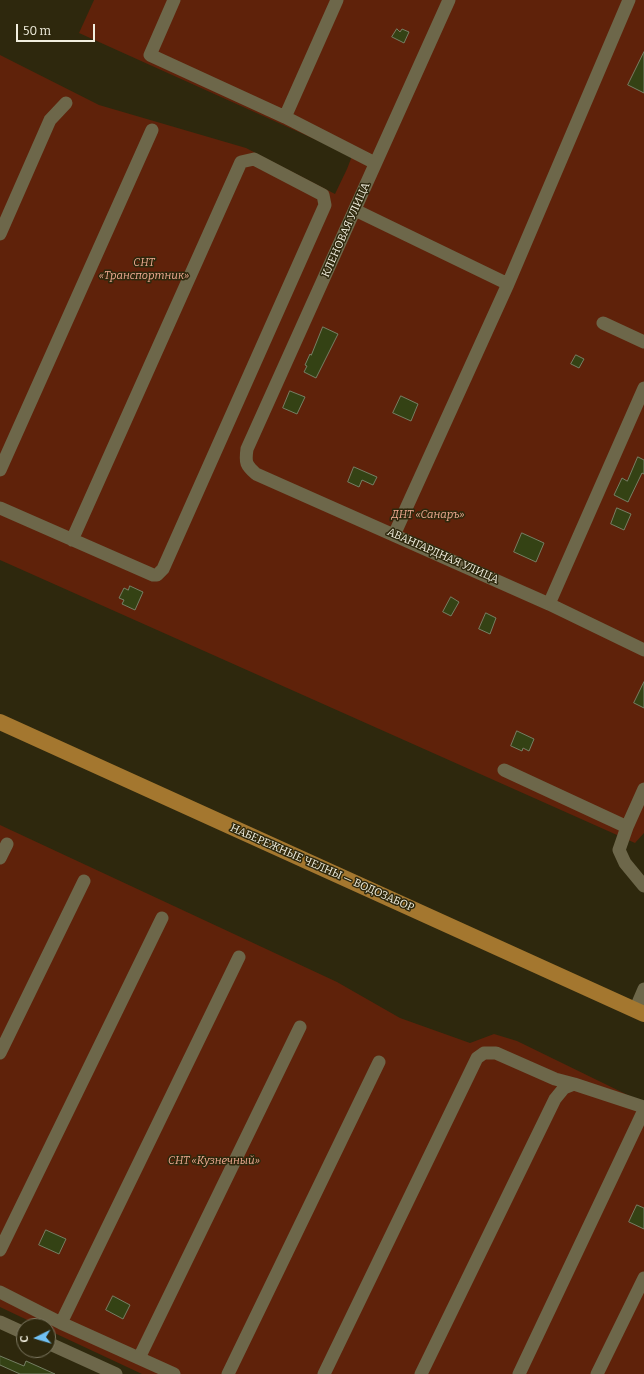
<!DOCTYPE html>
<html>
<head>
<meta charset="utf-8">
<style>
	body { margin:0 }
	#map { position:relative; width:644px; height:1374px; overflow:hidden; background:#2e280d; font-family:Bitter,serif }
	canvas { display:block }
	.north { position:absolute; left:16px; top:1318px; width:40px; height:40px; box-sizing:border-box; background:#2e280d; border:1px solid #7c7761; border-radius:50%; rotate:265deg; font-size:11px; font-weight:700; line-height:16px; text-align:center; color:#f1eede }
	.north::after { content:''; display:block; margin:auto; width:14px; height:18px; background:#70c1f4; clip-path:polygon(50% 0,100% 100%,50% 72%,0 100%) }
	.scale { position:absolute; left:16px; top:24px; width:79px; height:18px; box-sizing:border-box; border:2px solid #f1eede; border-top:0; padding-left:5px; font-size:12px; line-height:14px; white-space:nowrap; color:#f1eede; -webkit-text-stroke:3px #2e280d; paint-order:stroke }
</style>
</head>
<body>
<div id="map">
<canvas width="644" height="1374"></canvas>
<div class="north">С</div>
<div class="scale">50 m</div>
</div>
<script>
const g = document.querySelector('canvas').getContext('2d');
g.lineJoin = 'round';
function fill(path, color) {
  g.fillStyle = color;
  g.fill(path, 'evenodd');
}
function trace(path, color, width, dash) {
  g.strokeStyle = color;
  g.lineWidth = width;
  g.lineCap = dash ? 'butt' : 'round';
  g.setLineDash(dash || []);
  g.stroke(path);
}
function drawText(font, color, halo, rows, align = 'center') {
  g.font = font + ' Bitter,serif';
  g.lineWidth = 3;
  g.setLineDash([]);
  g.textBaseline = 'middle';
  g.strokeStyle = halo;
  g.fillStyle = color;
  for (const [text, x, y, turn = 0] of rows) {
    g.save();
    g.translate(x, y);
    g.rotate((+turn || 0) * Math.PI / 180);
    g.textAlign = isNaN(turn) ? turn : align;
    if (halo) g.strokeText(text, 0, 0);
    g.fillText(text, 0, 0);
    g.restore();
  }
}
fill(new Path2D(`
	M94,0H644V833L635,843L0,560V55L99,105L246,148L335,194L347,169L352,156L79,33Z
	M0,825L337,982L400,1018L470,1043L494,1034L517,1041L644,1103V1374H142L48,1330V1326H40L0,1307Z`), '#5f220a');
const building = new Path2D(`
	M397,29L400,32L402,29L409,32L404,43L392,37Z
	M644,52V93L628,85Z
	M323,327L338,334L316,378L304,372L307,366L305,365L310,354L311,355Z
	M576,355L584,359L579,368L571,364Z
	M290,391L305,397L297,414L283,408Z
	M401,396L418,404L411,421L393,413Z
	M638,457L644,460V474L642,473L628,502L614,495L622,478L627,481Z
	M354,467L377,477L373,485L362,480L359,487L348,482Z
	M617,508L631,514L624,530L611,524Z
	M522,533L544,543L536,562L514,552Z
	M130,586L143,592L135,610L122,604L124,600L119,598L124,588L128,590Z
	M451,597L459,602L451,616L443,612Z
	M486,613L496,618L490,634L479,629Z
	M644,682V708L634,703Z
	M517,731L534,739L529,751L523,748L522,751L511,746Z
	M637,1205L644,1208V1229L629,1222Z
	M46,1230L66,1239L59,1254L39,1245Z
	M113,1296L130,1305L123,1319L106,1310Z
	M0,1356L24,1366L26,1361L55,1374H20L0,1365Z`);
fill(building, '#344214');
trace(building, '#757f64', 1);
trace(new Path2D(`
	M174,0L150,55L285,117L375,163
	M449,0L247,449C245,463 246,465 256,474L549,604L644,650
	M285,117L337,0
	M355,210L508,284
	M0,234L50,120L66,103
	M603,323L644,342
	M0,470L152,130
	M0,508L153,575H157L163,569L325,205L323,195L254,159L241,162L72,540
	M394,535L508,284L629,0
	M549,604L644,388
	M504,770L627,827
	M644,789L627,827L619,850L625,863L644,886
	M0,858L7,844
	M635,1010L644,989
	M0,1053L84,881
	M0,1250L162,918
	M0,1292L61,1323L174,1374
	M0,1322L24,1333
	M61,1323L239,957
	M48,1343L116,1374
	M139,1358L300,1027
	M228,1374L379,1062
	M324,1374L477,1058L484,1053H496L555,1079L574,1084L644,1107
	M421,1374L555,1099L564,1088L574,1084
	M519,1374L644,1110
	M597,1374L644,1278`), '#6d674a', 13);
trace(new Path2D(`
	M0,722L644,1014`), '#a4772f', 16);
drawText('11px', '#f1eede', '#2e280d', [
	["КЛЕНОВАЯ УЛИЦА",346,230,-66],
	["АВАНГАРДНАЯ УЛИЦА",443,556,24],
	["НАБЕРЕЖНЫЕ ЧЕЛНЫ — ВОДОЗАБОР",322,868,24]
]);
drawText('italic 11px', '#f1ac93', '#2e280d', [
	["СНТ",144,263],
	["«Транспортник»",144,276],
	["ДНТ «Санаръ»",428,515],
	["СНТ «Кузнечный»",214,1161]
]);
</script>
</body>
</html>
